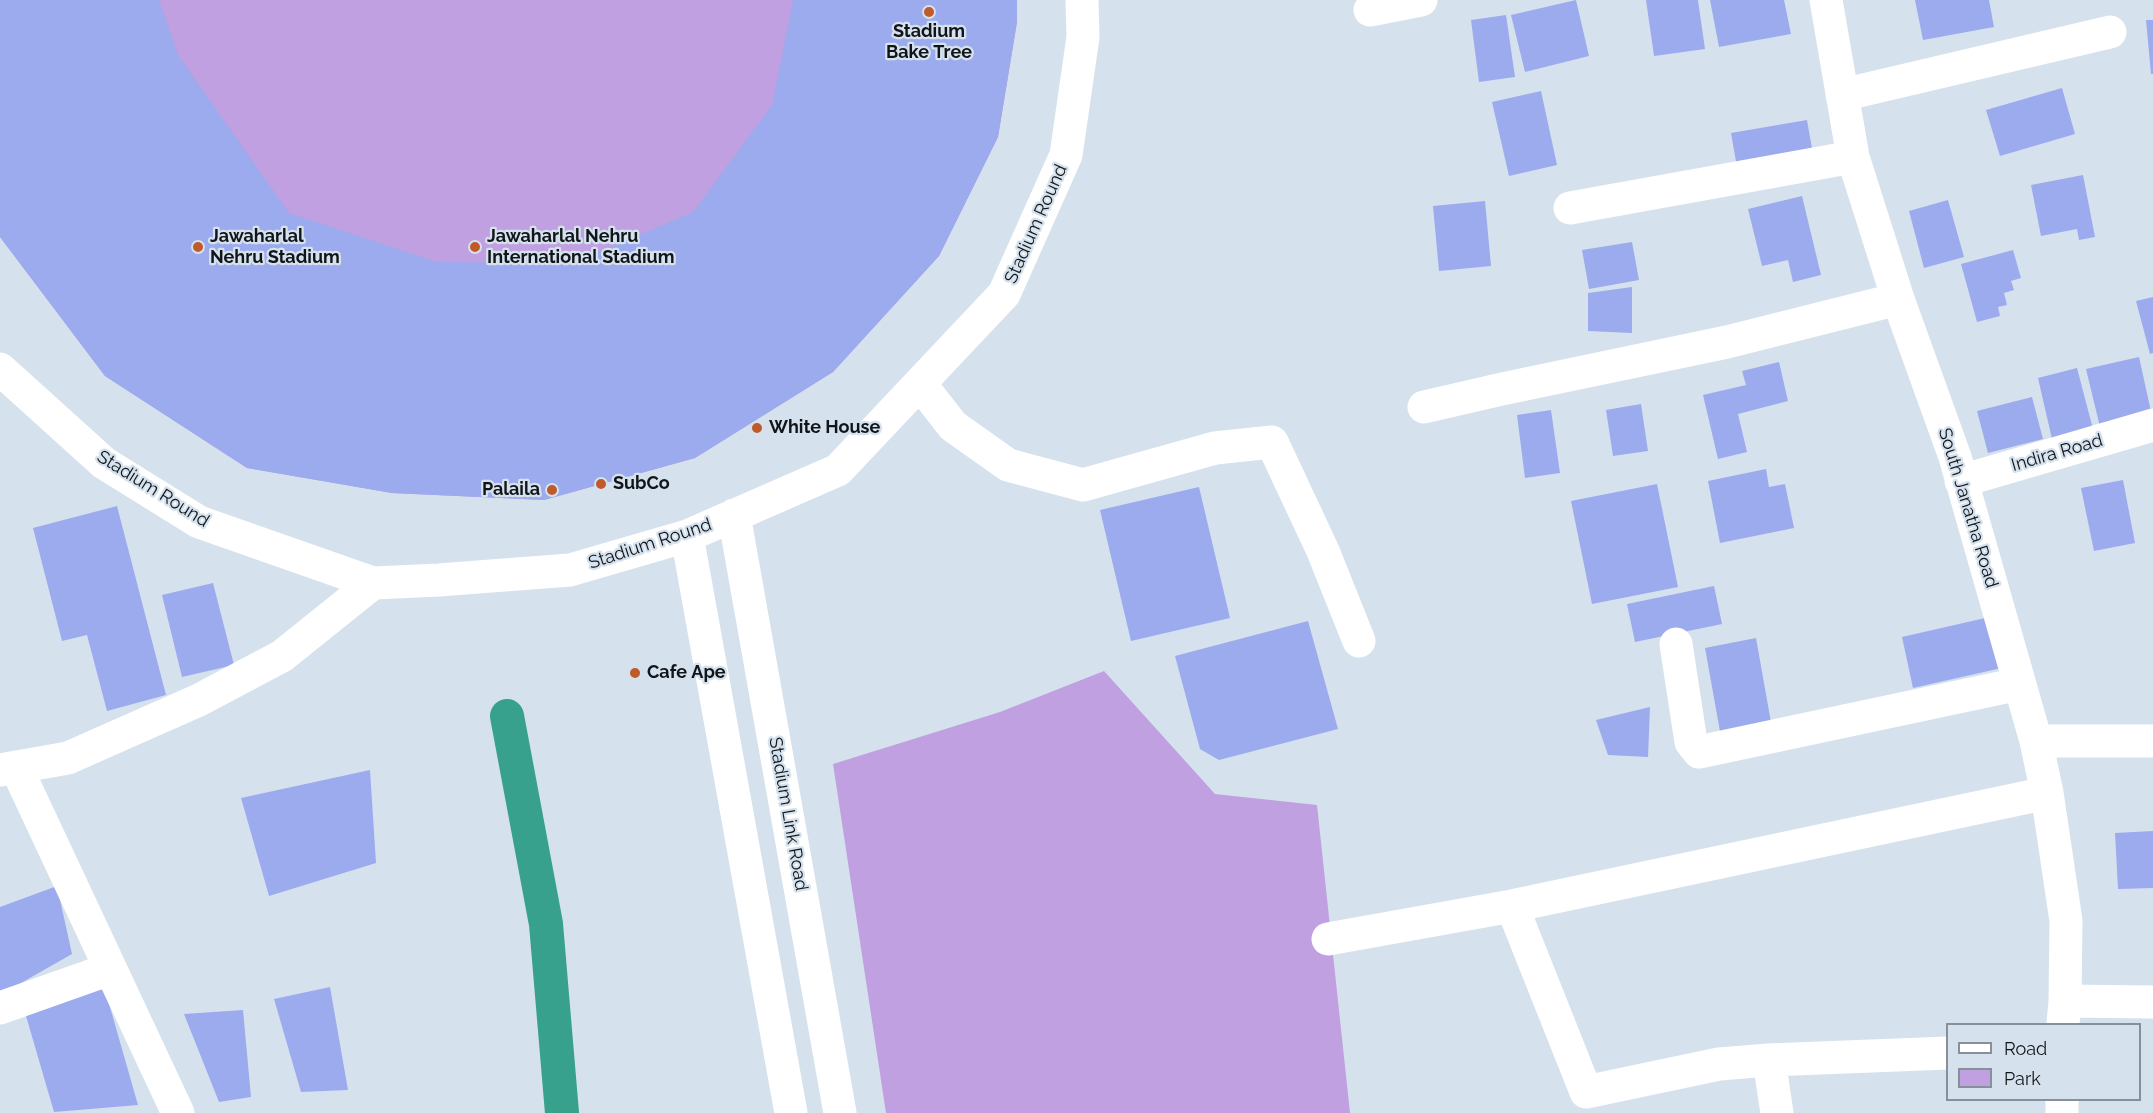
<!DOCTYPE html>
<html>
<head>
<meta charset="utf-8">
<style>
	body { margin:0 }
	#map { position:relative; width:2153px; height:1113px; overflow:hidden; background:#d5e2ed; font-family:Raleway,sans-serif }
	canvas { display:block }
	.legend { position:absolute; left:1946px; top:1023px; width:195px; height:78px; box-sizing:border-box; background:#d5e2ed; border:2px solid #879098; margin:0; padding:8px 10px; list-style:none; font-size:18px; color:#111519 }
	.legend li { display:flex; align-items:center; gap:12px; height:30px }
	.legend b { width:30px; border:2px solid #879098 }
</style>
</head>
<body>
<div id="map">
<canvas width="2153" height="1113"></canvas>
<ul class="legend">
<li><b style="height:8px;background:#fff"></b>Road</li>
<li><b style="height:16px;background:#c0a0e1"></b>Park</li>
</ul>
</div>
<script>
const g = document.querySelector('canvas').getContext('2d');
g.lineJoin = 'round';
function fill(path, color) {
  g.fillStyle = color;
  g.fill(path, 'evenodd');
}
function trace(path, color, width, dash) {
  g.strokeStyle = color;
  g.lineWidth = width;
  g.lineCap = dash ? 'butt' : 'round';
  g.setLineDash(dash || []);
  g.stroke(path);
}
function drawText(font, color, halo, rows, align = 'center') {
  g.font = font + ' Raleway,sans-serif';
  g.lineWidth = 4.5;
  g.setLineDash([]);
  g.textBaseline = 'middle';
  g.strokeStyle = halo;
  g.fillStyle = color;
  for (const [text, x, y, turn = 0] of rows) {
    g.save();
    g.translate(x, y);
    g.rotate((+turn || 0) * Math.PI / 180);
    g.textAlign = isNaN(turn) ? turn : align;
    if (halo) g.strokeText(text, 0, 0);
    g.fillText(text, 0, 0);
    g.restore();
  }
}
fill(new Path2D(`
	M0,0H1017V22L998,137L939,256L833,372L695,458L544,500L392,493L247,468L105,376L0,237Z
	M1104,671L1215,794L1317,805L1350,1113H886L833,764L1000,712Z`), '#c0a0e1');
trace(new Path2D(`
	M507,716L546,924L562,1113`), '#37a18d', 34);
fill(new Path2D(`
	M0,0H159L178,55L289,213L437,262L573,263L693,212L772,105L793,0H1017V22L998,137L939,256L833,372L695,458L544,500L392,493L247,468L105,376L0,237Z
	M1576,0L1589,56L1525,72L1511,15Z
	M1646,0H1698L1705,49L1654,56Z
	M1710,0H1784L1791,34L1719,47Z
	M1915,0H1989L1994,27L1923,40Z
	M1506,15L1515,77L1479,82L1471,20Z
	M2146,20H2153V74H2151Z
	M2062,88L2075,134L2000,156L1986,110Z
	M1541,91L1557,165L1509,176L1492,102Z
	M1807,120L1814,160L1738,173L1731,133Z
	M2083,175L2095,237L2079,240L2077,229L2041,236L2031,185Z
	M1802,196L1821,275L1793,282L1788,260L1762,266L1748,209Z
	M1948,200L1964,257L1924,268L1909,211Z
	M1485,201L1491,266L1439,271L1433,206Z
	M1632,242L1639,280L1589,289L1582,250Z
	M2013,250L2021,278L2011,281L2014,290L2004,293L2007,305L1998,307L2000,316L1977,322L1961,264Z
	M1632,287V333L1588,331V293Z
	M2153,297V353L2150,354L2136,301Z
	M2139,357L2152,416L2100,427L2086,369Z
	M1779,362L1788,401L1738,414L1747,452L1718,459L1703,395L1746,385L1742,371Z
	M2077,368L2093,429L2052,439L2038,378Z
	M2032,397L2043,439L1988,453L1977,411Z
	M1641,404L1648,451L1613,456L1606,410Z
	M1551,410L1560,473L1525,478L1517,415Z
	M1766,469L1769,487L1785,484L1794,528L1720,543L1708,481Z
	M2123,480L2135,543L2094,551L2081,488Z
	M1657,484L1678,587L1592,604L1571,501Z
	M1199,487L1230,618L1131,641L1100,510Z
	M117,506L166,695L107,711L87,635L62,641L33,528Z
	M213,583L234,665L182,677L162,595Z
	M1714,586L1722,624L1635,642L1627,604Z
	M1994,616L2006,667L1913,688L1902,637Z
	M1308,621L1338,729L1219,760L1200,749L1175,656Z
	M1756,638L1772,728L1721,737L1705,648Z
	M1650,707L1648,757L1608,755L1596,720Z
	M370,770L376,863L269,896L241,798Z
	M2153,831V888L2118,889L2115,833Z
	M57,886L72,954L0,995V907Z
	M104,986L138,1105L54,1112L24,1009Z
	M330,987L348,1090L301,1092L274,999Z
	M243,1010L251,1097L219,1102L184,1014Z`), '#9caaee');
trace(new Path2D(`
	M1826,0L1853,157L1898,299L1955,457L2036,741L2047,793L2066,921L2065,1001L2063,1024
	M1370,10L1421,0
	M1842,95L2110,32
	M1570,208L1853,157
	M920,384L953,426L1008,465L1083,485L1215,448L1272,442L1323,551L1359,641
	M1424,407L1502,389L1727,342L1898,299
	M1961,481L2153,425
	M1676,644L1691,742L1699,752L2019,684
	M2036,741H2153
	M16,767L178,1113
	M0,770L68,758L199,700L282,656L373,583
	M1512,906L1586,1092L1719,1064L1769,1060L1948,1053
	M1328,939L1512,906L2047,793
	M2065,1001L2153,1002
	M0,1008L110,969
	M1769,1060L1777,1113
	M2062,1100V1113`), '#fff', 33);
trace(new Path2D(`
	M0,369L104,463L199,522L373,583L439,580L570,570L687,536L838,470L1004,294L1066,155L1083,37L1082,0
	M734,515L840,1113
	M687,536L791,1113`), '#fff', 33);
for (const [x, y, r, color] of [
	[929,12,6,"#bf5a2a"],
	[198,247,6,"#bf5a2a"],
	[475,247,6,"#bf5a2a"],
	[757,428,6,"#bf5a2a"],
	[601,484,6,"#bf5a2a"],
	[552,490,6,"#bf5a2a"],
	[635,673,6,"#bf5a2a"]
]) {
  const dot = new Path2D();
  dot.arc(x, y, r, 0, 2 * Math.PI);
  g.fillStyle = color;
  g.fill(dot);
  trace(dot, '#d5e2ed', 2);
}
drawText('bold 18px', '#111519', '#d5e2ed', [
	["Stadium",929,32,"center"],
	["Bake Tree",929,53,"center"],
	["Jawaharlal",210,237],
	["Nehru Stadium",210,258],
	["Jawaharlal Nehru",487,237],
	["International Stadium",487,258],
	["White House",769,428],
	["SubCo",613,484],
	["Palaila",540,490,"right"],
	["Cafe Ape",647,673]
], 'left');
drawText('18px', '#111519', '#d5e2ed', [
	["Stadium Round",1036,224,-66],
	["Indira Road",2057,453,-16],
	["Stadium Round",153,489,32],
	["South Janatha Road",1968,508,73],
	["Stadium Round",650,544,-18],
	["Stadium Link Road",788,814,80]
]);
</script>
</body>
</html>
